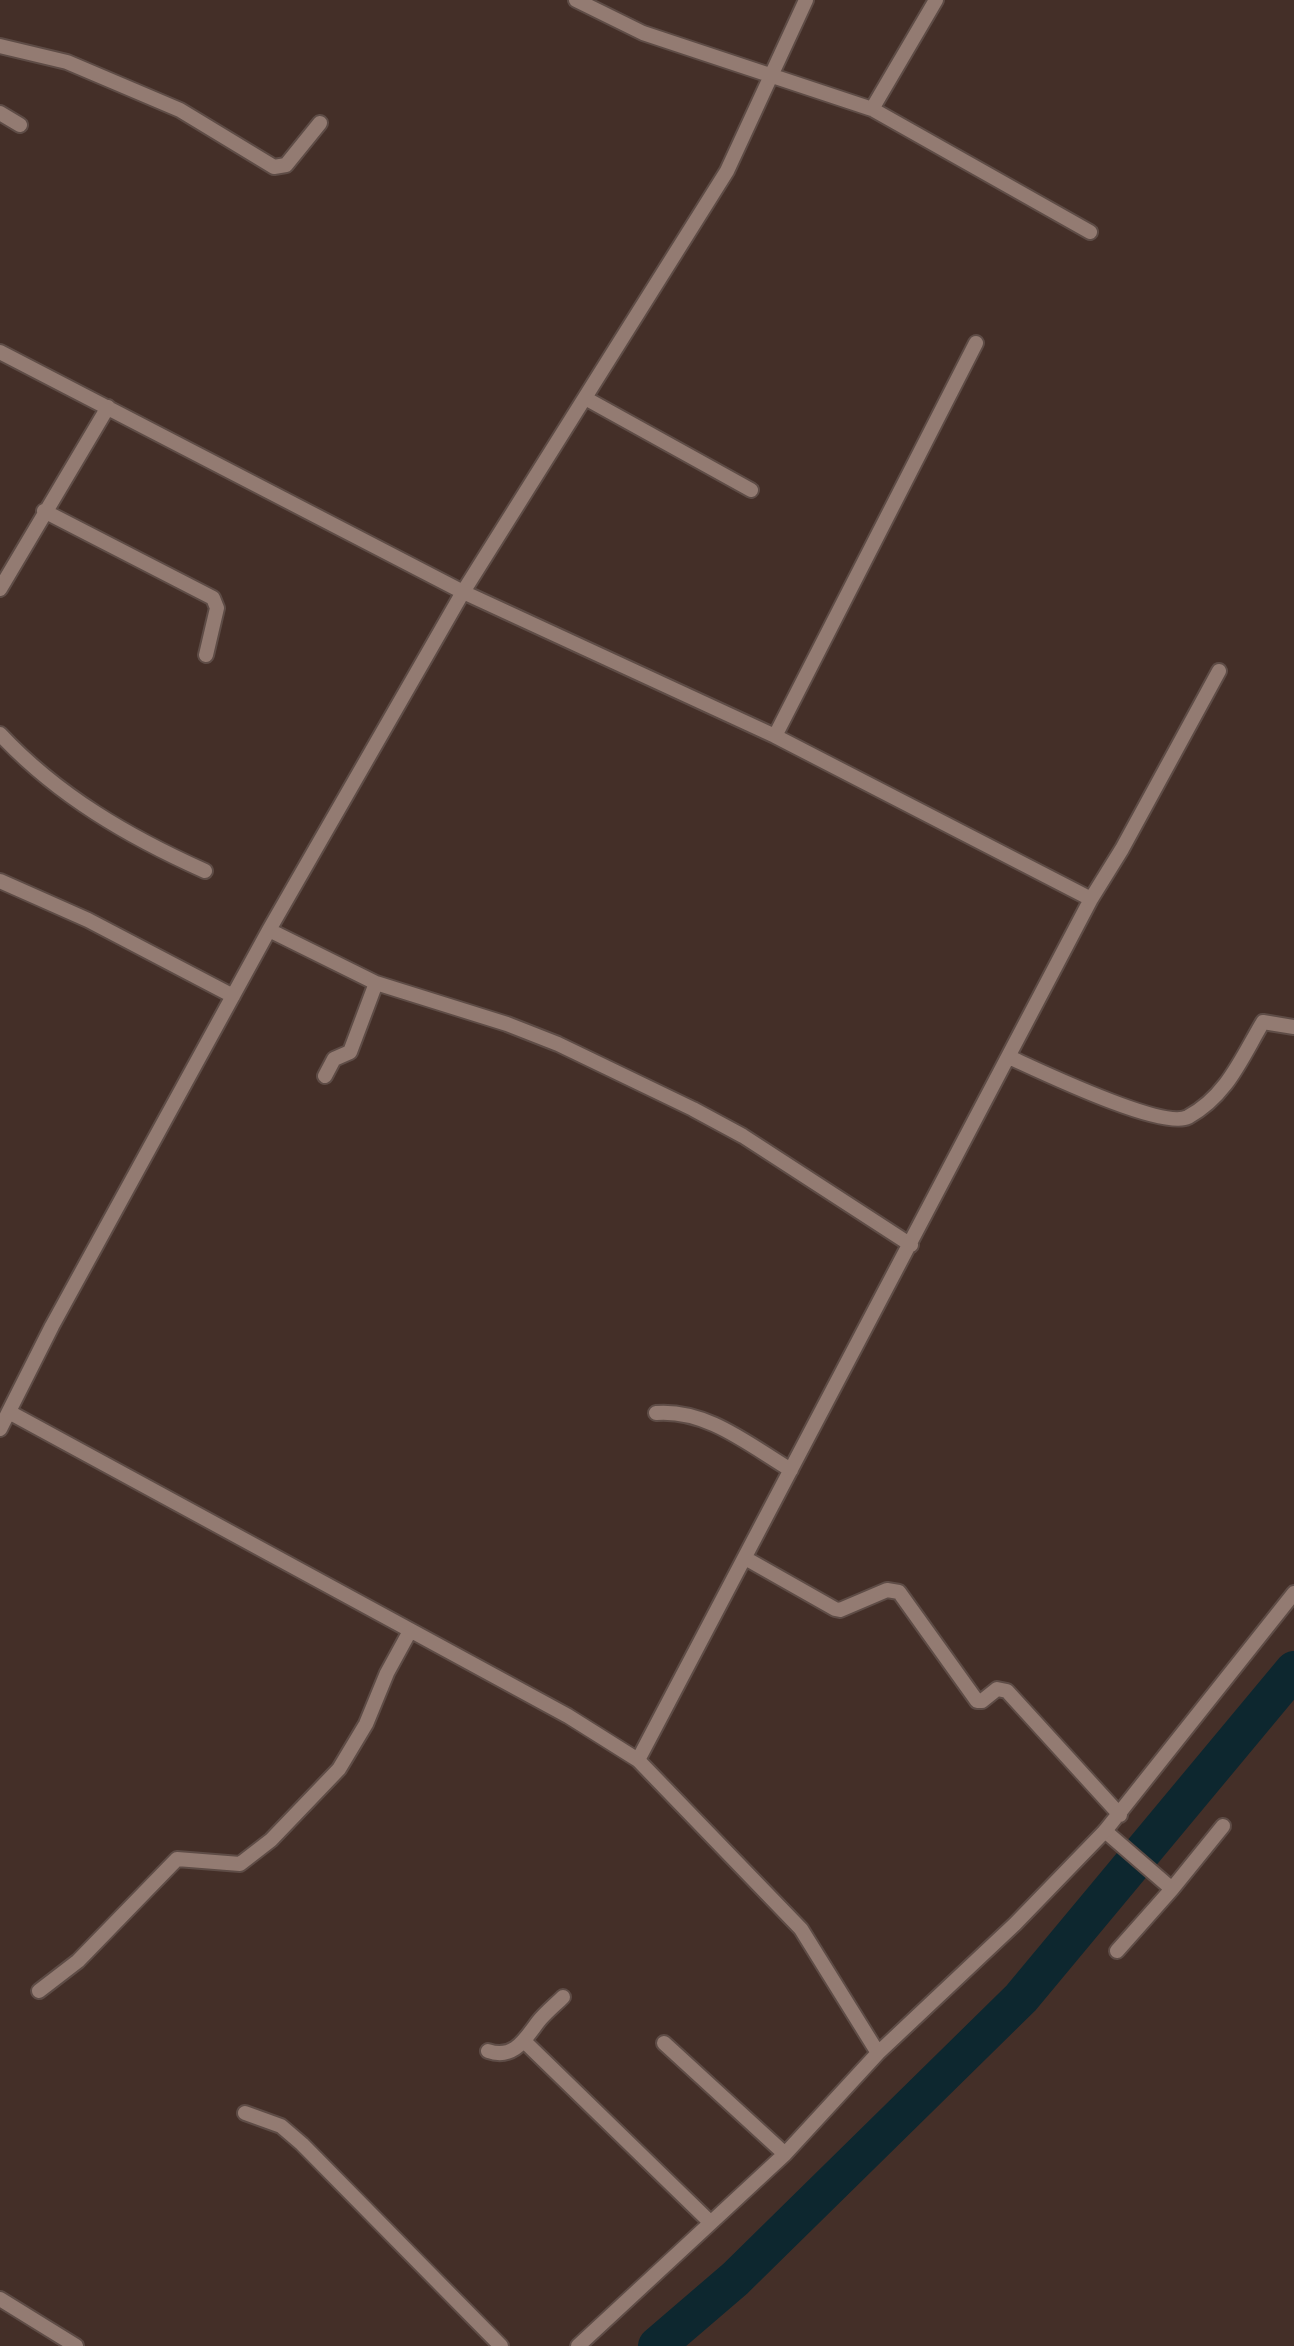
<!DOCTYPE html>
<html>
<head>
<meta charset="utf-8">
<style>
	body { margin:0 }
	canvas { display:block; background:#442f28 }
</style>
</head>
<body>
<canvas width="1294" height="2346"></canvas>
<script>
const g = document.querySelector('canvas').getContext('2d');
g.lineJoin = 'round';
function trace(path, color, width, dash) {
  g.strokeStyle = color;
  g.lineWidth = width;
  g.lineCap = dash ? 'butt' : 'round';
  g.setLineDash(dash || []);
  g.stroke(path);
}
trace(new Path2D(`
	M657,2346L735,2279L1021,1998L1294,1670`), '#0d272f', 38);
const lane = new Path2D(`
	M1105,1831L1172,1889L1223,1826
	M1117,1951L1172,1889`);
const street = new Path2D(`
	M576,0L643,33L872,109L936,0
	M0,46L67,62L180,110L274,167L286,165L320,123
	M872,109L1090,232
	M0,113L20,125
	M0,352L463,592L775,736L1091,899L1122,849L1219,671
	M585,398L751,490
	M44,511L213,598L217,608L206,655
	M0,589L108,407
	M0,734C58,796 129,837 205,871
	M775,736L976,343
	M0,881L88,920L233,996
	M269,930L376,983L507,1024L558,1044L693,1109L743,1136L911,1245
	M1009,1057C1040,1071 1162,1130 1188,1117C1227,1096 1242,1057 1263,1022L1294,1027
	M325,1076L334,1059L350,1052L376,983
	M9,1412L568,1716L638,1760L801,1929L878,2053
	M656,1413C707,1409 749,1445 791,1470
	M0,1429L52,1326L269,930L463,592L727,171L806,0
	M745,1558L835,1609L840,1610L887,1590L899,1592L977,1701H982L997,1689L1007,1691L1120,1815
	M638,1760L1091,899
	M39,1991L78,1961L177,1859L240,1864L271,1840L339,1769L366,1724L387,1673L410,1631
	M525,2042L710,2222
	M664,2043L785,2154
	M488,2051C514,2060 525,2039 538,2022C545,2013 555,2005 563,1997
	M245,2113L281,2126L302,2144L501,2346
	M0,2299L76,2346
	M578,2346L785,2154L878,2053L1015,1924L1105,1831L1294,1593`);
trace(lane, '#5e4c46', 18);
trace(street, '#5e4c46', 18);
trace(lane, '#937b72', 14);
trace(street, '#937b72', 14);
</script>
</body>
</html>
